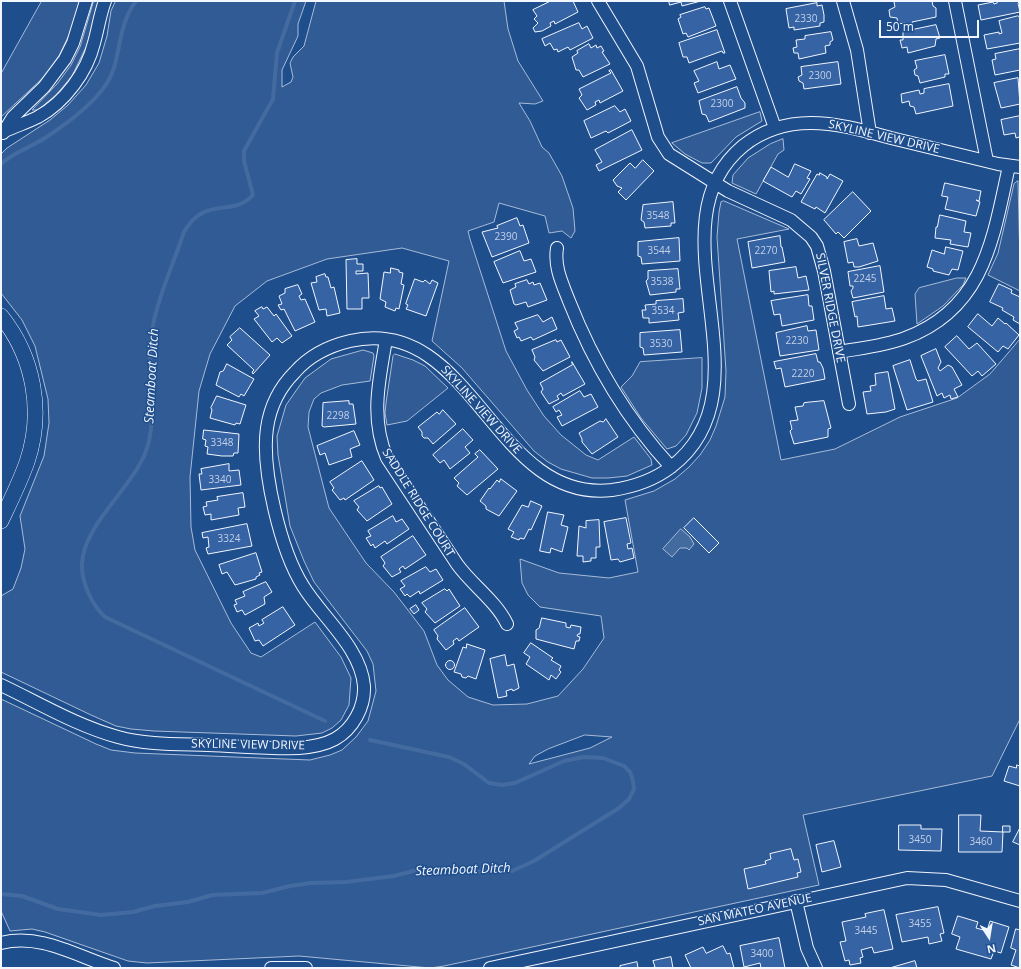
<!DOCTYPE html>
<html>
<head>
<meta charset="utf-8">
<style>
	body { margin:0 }
	#map { position:relative; width:1021px; height:969px; overflow:hidden; background:#1f4e8c; font-family:"Open Sans",sans-serif }
	canvas { display:block }
	.frame { position:absolute; inset:0; border:2px solid #f2f6ff; pointer-events:none }
	.north { position:absolute; left:969px; top:917px; width:40px; height:40px; -webkit-text-stroke:3px #1f4e8c; paint-order:stroke; rotate:168deg; font-size:11px; font-weight:700; line-height:16px; text-align:center; color:#f2f6ff }
	.north::after { content:''; display:block; margin:auto; width:14px; height:18px; background:#f2f6ff; clip-path:polygon(50% 0,100% 100%,50% 72%,0 100%) }
	.scale { position:absolute; left:879px; top:20px; width:100px; height:18px; box-sizing:border-box; border:2px solid #f2f6ff; border-top:0; padding-left:5px; font-size:12px; line-height:14px; white-space:nowrap; color:#f2f6ff; -webkit-text-stroke:3px #1f4e8c; paint-order:stroke }
</style>
</head>
<body>
<div id="map">
<canvas width="1021" height="969"></canvas>
<div class="frame"></div>
<div class="north">N</div>
<div class="scale">50 m</div>
</div>
<script>
const g = document.querySelector('canvas').getContext('2d');
g.lineJoin = 'round';
function fill(path, color) {
  g.fillStyle = color;
  g.fill(path, 'evenodd');
}
function trace(path, color, width, dash) {
  g.strokeStyle = color;
  g.lineWidth = width;
  g.lineCap = dash ? 'butt' : 'round';
  g.setLineDash(dash || []);
  g.stroke(path);
}
function drawText(font, color, halo, rows, align = 'center') {
  g.font = font + ' "Open Sans",sans-serif';
  g.lineWidth = 3;
  g.setLineDash([]);
  g.textBaseline = 'middle';
  g.strokeStyle = halo;
  g.fillStyle = color;
  for (const [text, x, y, turn = 0] of rows) {
    g.save();
    g.translate(x, y);
    g.rotate((+turn || 0) * Math.PI / 180);
    g.textAlign = isNaN(turn) ? turn : align;
    if (halo) g.strokeText(text, 0, 0);
    g.fillText(text, 0, 0);
    g.restore();
  }
}
const built = new Path2D(`
	M42,1H81L69,35L59,56L46,75L1,117V74Z
	M94,1H99L87,45L72,76L56,95L38,110H32L57,84L71,65L80,47Z
	M116,1H306L298,24V36L282,70V87L291,82L293,77L290,63L293,57L304,46L316,1H504L508,29L518,61L543,101L535,104L519,103L530,121L542,147L549,153L562,176L573,208L575,231L571,238L562,231L549,233L545,216L499,203L494,222L468,231L470,239L506,351L527,390L544,416L561,435L586,455L598,460L634,437L651,459L652,465L627,476L608,478H592L561,469L548,462L534,451L462,368L432,341L449,261L402,248L327,259L267,281L235,306L210,354L199,391L190,477L191,527L195,550L231,623L251,653L261,657L315,622L341,657L351,678L349,705L341,720L332,728L322,733L296,736L154,731L131,729L116,726L91,715L1,672V596L13,589L21,568L25,549L20,516L44,456L49,423L48,399L35,346L22,320L1,293V154L7,148L50,120L68,105L86,85L99,63L107,36L111,11Z
	M760,112L762,121L736,137L711,163H702L685,154L672,143Z
	M783,139L784,150L778,154L756,194L732,183L733,175L748,158L770,144Z
	M1018,181L1020,263V291L988,275L998,253L1014,184Z
	M724,201L789,229L737,239L781,460L835,449L900,417L957,398L990,374L1020,339V719L992,776L803,815L819,885L444,966L430,968L299,956L147,963L128,961L45,932L32,929L10,931L1,911V699L96,744L111,750L135,753L310,760L330,755L342,750L356,737L368,721L376,691L373,664L367,651L314,582L304,561L290,526L278,455L277,436L286,405L305,378L331,359L363,350L373,353L374,356L370,381L342,385L321,393L314,399L309,412L308,427L329,508L366,563L394,592L424,631L437,665L448,680L468,697L493,705L527,704L558,696L583,669L604,638L601,616L540,607L528,595L522,583L520,559L559,573L609,578L638,572L625,500L654,491L675,479L689,467L700,455L710,440L716,426L725,397L726,371L717,237L719,212L721,202ZM585,735L612,737L590,748L529,764L535,756L548,749Z
	M957,278H966L963,285L943,306L917,324L915,294L919,288Z
	M395,354L413,360L425,366L448,388L407,421L387,425L385,413L386,403L393,356Z
	M702,358V388L697,413L686,435L676,446L667,449L641,418L621,387L632,376L640,362Z`);
fill(built, '#305b95');
trace(built, '#a8bbd7', 1);
const water = new Path2D(`
	M681,529L690,537L694,544L689,550L687,548H680L672,557L663,549Z`);
fill(water, '#446ba0');
trace(water, '#a8bbd7', 1);
trace(new Path2D(`
	M295,1L277,53L273,99L244,151V161L253,195C232,218 205,195 184,232C173,265 156,301 151,336C146,373 160,421 144,456C129,490 84,526 82,563C81,582 92,605 105,617L325,721
	M1,164C14,152 31,147 45,138C66,124 93,105 107,83C122,60 116,27 136,1
	M1,894L22,896L58,909L101,915L133,912L155,906L188,902L212,895L262,893L290,886L311,883L346,882L394,876L421,869L467,872L512,871L534,861L619,808L629,799L634,789L633,781L630,772L624,766L603,758L584,757L564,761L515,783L502,785L489,783L464,764L449,757L370,740`), '#446ba0', 4);
const building = new Path2D(`
	M551,1H573L578,12L555,24L554,21L550,23L551,26L542,31L535,32L533,28L538,23L534,19L537,16L533,10Z
	M669,1H701L682,6L681,2L670,5Z
	M899,1H932L933,6L936,8V17L912,22L913,26L906,27L905,23L898,24L897,18L890,17L889,10L895,7L894,2Z
	M997,1H1020L1018,3L1020,12L981,20L978,5L993,2L994,4L997,3Z
	M817,3V6L822,5L824,15V22L820,23V26L794,30V27L789,28L786,9Z
	M705,7L706,9L709,8L716,26L688,37L686,33L683,34L678,19L681,17L680,15Z
	M1018,16L1020,17V43L987,49L984,35L999,32V34L1002,33L999,21Z
	M579,23L582,29L587,26L593,38L570,50L568,47L558,52L557,49L554,50L550,43L545,46L542,39Z
	M936,25L940,38L936,39L935,46L908,53L907,47L902,48L900,40H903V32Z
	M717,30L725,53H723L722,51L689,63L687,57H683L679,43Z
	M831,32L833,40L830,42V45L825,46L826,53L799,59L798,53H794L793,48L797,47L796,40L805,39V36Z
	M589,44L591,48L596,45L597,48L601,46L604,51L602,52L610,64L583,77L579,70H576L572,57L578,53L577,51Z
	M1020,49V70L995,75L992,60L996,59L995,54Z
	M945,55L949,74H945V77L920,83L918,76L915,75L914,70L917,68L915,61Z
	M717,62L719,69L730,65L736,79L698,93L694,83L699,81L694,71Z
	M838,62L841,84L804,89L803,83L799,81L798,77L802,75L801,67Z
	M611,70L623,91L600,103L599,100L595,102L596,105L587,110L579,98L582,95L579,89L611,73L609,71Z
	M1018,78L1020,104L1001,108L994,83Z
	M949,84L953,106L916,114L914,107L910,106L909,101L902,103L901,94L919,90L920,94L924,93V89Z
	M737,87L741,98L745,103V108L709,122L706,115L702,114L699,101Z
	M615,106L620,112L625,109L631,121L608,133L606,131L591,138L584,121Z
	M1020,116V140L1019,137L1016,138L1015,133L1004,135L1001,120Z
	M632,130L642,150L599,171L596,165L602,162L595,150Z
	M643,160L654,171L626,200L618,192L622,188L617,186L613,180L630,163L635,168Z
	M795,164L811,171L807,178L810,179L801,194L796,191L792,197L763,181L771,167L788,177Z
	M820,173L827,177V179L830,174L843,181L825,213L816,207L815,209L801,202L817,174L819,175Z
	M945,183L981,191L979,201L976,200L980,202L976,216L945,209L948,197L942,196Z
	M853,192L871,211L844,238L838,232L836,234L824,220Z
	M673,202L675,223H671V226L645,228L644,222L641,220L643,205Z
	M940,215L966,221L964,232L971,233L968,247L950,244L951,240L935,238L936,227H937Z
	M517,218L520,226L523,225L529,243L492,257L482,232L498,228L497,226Z
	M780,236L781,247H782L785,262L752,268L748,242Z
	M679,238L680,261L642,264L641,257L638,256V242Z
	M857,239L859,246L873,243L878,261L859,267H854L853,262L848,263L844,242Z
	M946,247L963,251L958,270L952,269L949,275L933,271V269L927,267L932,250L944,254Z
	M520,251L524,261L531,259L536,272L503,283L494,262Z
	M357,259V264H363V271H356V274L368,273L369,298H362V309H347L346,260Z
	M880,266L884,292L853,298L851,291L853,288V286H850L848,272Z
	M796,267L798,278L806,276L809,290L774,294V291L771,292L769,271Z
	M391,268L399,270V272L403,273L401,284L404,285L399,309L396,308L395,311L385,307L386,302L380,299L384,272L390,273Z
	M678,269L680,289H676V292L650,295L646,281L648,279V271Z
	M325,274L326,277H328L331,288L334,287L340,313L327,316L326,309L319,310L311,283L317,282L316,277Z
	M415,279L423,282L425,280L430,284L432,280L438,283L426,316L406,309L408,305L406,304Z
	M527,280L529,284L533,282L534,285L540,283L547,300L528,307L526,302L516,305L514,304L510,290L516,287L515,284Z
	M999,284L1012,290L1011,293L1020,297V324L1013,320L1014,317L1002,310L1003,308L990,302Z
	M298,285L302,294L299,296L301,300L305,299L315,322L295,331L284,309L281,310L278,305L282,304L279,296L285,293V289Z
	M808,295L809,306H812L814,320L782,326L780,314L774,315L771,301Z
	M884,296L886,309L892,308L895,321L858,327L857,316L855,317L852,302Z
	M683,299L684,312L678,313L679,320L649,323V318H643L642,310H646L645,305L656,304V301Z
	M262,307L263,309L267,307L274,316L276,314L292,336L282,343L277,338L272,342L254,319L259,316L255,311Z
	M978,314L992,326L998,318L1005,324L1006,323L1019,335L1008,349L1003,346L998,352L968,327Z
	M538,315L543,322L552,317L557,329L533,340L531,337L521,341L519,337L517,338L514,331L518,329L515,323Z
	M807,326L808,331L816,330L819,350L780,356L776,333Z
	M240,328L270,355L253,374L252,372L254,370L227,345L232,340L230,337Z
	M680,330L682,352L644,355L643,348L640,347V333Z
	M957,336L969,349L977,343L996,364L982,376L978,371L972,376L945,347Z
	M556,340L557,342L561,340L570,357L543,371L534,360L535,357L532,350Z
	M936,349L941,362L938,368L940,371L948,365L952,367L962,385L954,389L958,397L951,399L950,395L944,398L942,393L937,396L921,356Z
	M816,354L818,362H820L823,368L825,379L785,387L781,368L776,369L774,362Z
	M910,360L916,379L918,381L926,379L933,402L907,410L893,366Z
	M572,362L585,384L563,396L561,393L557,396L559,399L549,404L541,392L543,389L540,383L572,365Z
	M227,364L254,379L244,396L241,394L239,397L216,385L220,372L223,371Z
	M888,372L895,409L886,412L867,414L863,392L871,391L870,386L876,385L875,374Z
	M580,391L584,397L591,394L598,407L562,426L557,417L562,415L559,410L556,412L553,407Z
	M217,396L246,405L240,424L236,423L235,425L210,418L212,410L211,408Z
	M349,401V404H353L356,424L324,427L322,426L323,403Z
	M824,401L831,428L828,429V437L794,444L790,431L792,429L790,421L798,420L795,407L803,406L804,403Z
	M443,410L456,424L433,444L428,438H424L422,436V432L418,427L437,412L439,414Z
	M606,419L618,437L592,454L582,442V439L579,433L600,421L603,422Z
	M463,429L473,440L465,447L470,453L450,469L444,460L440,463L433,455Z
	M204,430L239,434L238,453H234L233,456H222L207,454L208,447L205,446L206,440L203,439Z
	M354,431L360,445L350,449L352,457L329,465L325,453L320,455L317,446Z
	M480,450L498,469L467,495L457,486L459,483L454,478L478,457L475,454Z
	M362,461L374,480L345,500L344,498L340,500L332,490L334,488L330,482Z
	M229,464V471L239,470L241,485L201,490L199,474H202L201,469Z
	M501,479L517,491L499,516L486,509V506L480,501L489,488L490,489L497,480L499,482Z
	M379,486L380,488L382,487L392,504L367,521L357,510L359,507L354,501Z
	M243,493L245,507L238,508L239,515L211,520V514L205,515L203,507L207,506L206,502L218,500L217,497Z
	M531,501L542,506L531,530L529,529L524,539L520,538L519,540L511,537L514,532L508,529L522,505L528,507Z
	M548,512L564,515L561,525L568,527L562,552L551,548L550,553L540,551Z
	M393,516L396,522L402,519L409,529L387,544L385,541L375,548L373,544L371,546L366,538L371,536L368,531Z
	M626,518L631,543L627,544L628,549L632,548L634,558L620,562L618,559L611,560L604,522Z
	M694,518L719,543L709,553L684,528Z
	M599,520L600,547H596V558H591V561L583,562V556H577L579,526L586,528V521Z
	M247,524L252,546L208,554L206,548L209,547L208,537L203,538L202,533Z
	M413,536L426,555L405,569L403,566L399,569L401,572L392,577L383,566L385,563L381,557Z
	M256,553L262,572L259,573L260,575L256,577V579L235,585L227,572L222,574L219,565Z
	M426,567L430,572L436,569L443,580L420,594L419,591L410,597L407,594L405,596L400,589L405,586L401,581Z
	M266,582L272,592L264,597L265,604L245,615L242,610L237,612L234,605L237,604L235,600L245,596L243,592Z
	M445,589L447,591L449,589L460,606L435,623L425,612L427,609L422,603Z
	M416,605L419,610L414,614L410,609Z
	M283,607L295,625L263,646L259,640L255,641L249,628L258,623L259,626L264,623L262,620Z
	M465,608L479,627L459,641L457,638L453,641L454,644L446,650L437,639L438,636L434,630Z
	M542,618L566,623V627L570,628L571,625L581,627L580,634H578L577,636L580,637L579,641H576L574,649L536,639V630L539,628Z
	M531,643L553,658L551,660L561,666L559,670L561,672L556,679L551,675L549,680L526,664L530,657L524,653Z
	M467,644L485,650L476,679L468,676L466,678L462,677L461,674L454,672L463,647L466,648Z
	M505,655L507,666L514,664L519,688L513,691L512,689L506,691L507,696L498,698L490,659Z
	M445.5 665a4.5 4.5 0 1 1 9 0a4.5 4.5 0 1 1-9 0Z
	M1017,765L1020,766V786L1004,781L1009,766L1016,768Z
	M959,815H981L980,831L1003,832L1002,852H959Z
	M899,825H921V829H942L941,851L899,850Z
	M1003,826H1010V832H1003Z
	M1020,828V845L1013,842Z
	M834,841L841,867L822,872L816,845Z
	M791,849L794,860L798,859L801,872L797,873L798,877L748,889L744,869L766,864L765,861L771,859L770,854Z
	M938,907L944,933L940,934L942,941L929,944L928,937L902,942L896,915Z
	M884,910L893,949L874,953L872,947L861,950L863,957L860,958L861,963L850,965L849,960L845,961L840,942L846,941L842,922L866,917L865,914Z
	M958,916L978,922L976,928L987,931L990,921L1009,927L1001,953L994,951L991,959L956,949L960,937L952,934Z
	M1016,929L1020,930V968L1011,965L1016,950L1011,948Z
	M779,938L785,968H761L760,963L744,967L740,946Z
	M723,946L727,954L730,953L734,968H691L685,955L703,947L706,953Z
	M671,957L673,968H651L655,967L653,961Z
	M915,961L917,968H890Z
	M637,962L638,968H620V966Z`);
fill(building, '#3563a3');
trace(building, '#f2f6ff', 1);
const minor = new Path2D(`
	M598,1L637,66L658,137L669,154L728,191L791,220L811,237L817,246L824,271L849,404
	M730,1L775,128
	M843,1L857,50L870,133
	M955,1L987,161
	M5,131C16,126 28,122 38,117C65,102 87,72 94,43C98,29 100,14 105,1
	M3,133L13,117L44,87L65,59L73,43L86,1
	M557,248C554,267 562,283 569,301C593,362 626,418 671,467
	M386,340C379,380 370,419 387,458L457,564C472,585 496,601 507,624
	M839,352C861,348 884,346 905,338C984,309 993,239 1009,166
	M1,685C39,703 77,726 118,737C146,745 179,744 208,745C238,746 269,749 299,748C311,747 324,745 335,739C353,729 365,707 364,686C361,648 322,617 303,586C281,551 261,470 267,428C270,407 280,387 295,372C309,356 329,346 350,341C473,313 493,504 612,490C633,487 654,480 671,467C776,387 646,226 743,146C763,130 786,123 811,123C838,123 865,131 891,138C927,147 962,155 998,164L1020,167
	M796,901L807,948L816,968
	M1,943C41,933 76,956 114,968
	M271,968H306
	M490,968L907,878L946,880L1020,901`);
const tertiary = new Path2D(`
	M1,316C34,357 44,412 27,462C20,482 10,502 1,521`);
trace(minor, '#f2f6ff', 14);
trace(tertiary, '#f2f6ff', 16);
trace(minor, '#1f4e8c', 12);
trace(tertiary, '#1f4e8c', 15);
drawText('10px', '#c3d1e8', null, [
	["2330",806,19],
	["2300",820,76],
	["2300",722,104],
	["3548",658,216],
	["2390",506,237],
	["3544",659,251],
	["2270",766,251],
	["2245",865,279],
	["3538",662,282],
	["3534",663,311],
	["2230",797,341],
	["3530",661,344],
	["2220",803,374],
	["2298",338,416],
	["3348",222,443],
	["3340",220,480],
	["3324",229,539],
	["3450",920,840],
	["3460",981,842],
	["3455",920,924],
	["3445",866,931],
	["3400",762,954]
]);
drawText('12px', '#f2f6ff', '#1f4e8c', [
	["SKYLINE VIEW DRIVE",884,137,13],
	["SILVER RIDGE DRIVE",830,308,79],
	["SKYLINE VIEW DRIVE",481,410,48],
	["SADDLE RIDGE COURT",418,503,58],
	["SKYLINE VIEW DRIVE",248,745,1],
	["SAN MATEO AVENUE",755,910,-12]
]);
drawText('italic 13px', '#f2f6ff', '#1f4e8c', [
	["Steamboat Ditch",152,376,-87],
	["Steamboat Ditch",463,870,-2]
]);
</script>
</body>
</html>
